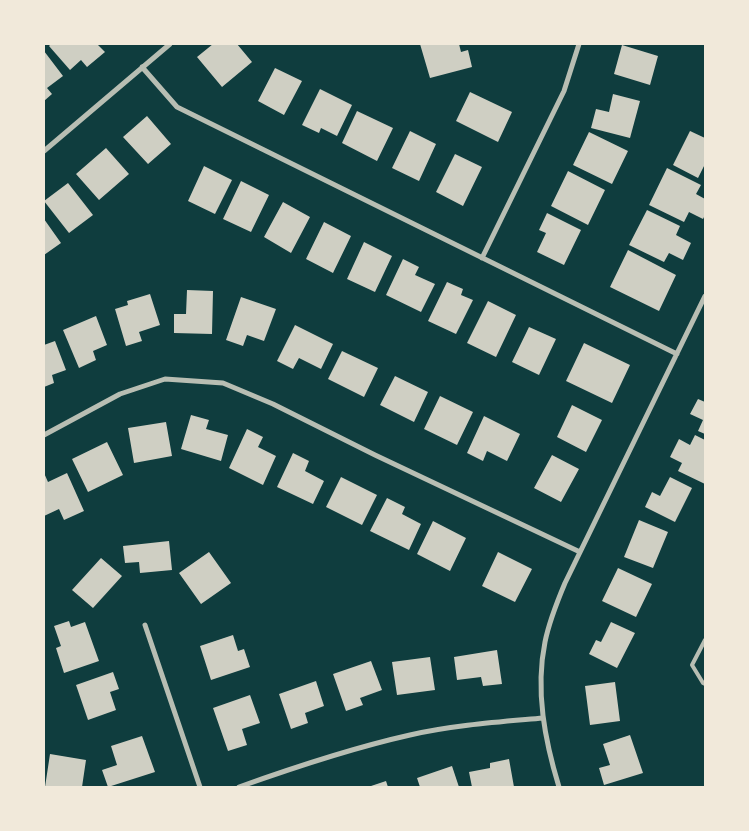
<!DOCTYPE html>
<html>
<head>
<meta charset="utf-8">
<style>
	body { margin:0 }
	#map { position:relative; width:749px; height:831px; overflow:hidden; background:#0f3d3e; font-family:Merriweather,serif }
	canvas { display:block }
	.frame { position:absolute; inset:0; border:45px solid #f1e9da; pointer-events:none }
</style>
</head>
<body>
<div id="map">
<canvas width="749" height="831"></canvas>
<div class="frame"></div>
</div>
<script>
const g = document.querySelector('canvas').getContext('2d');
g.lineJoin = 'round';
function fill(path, color) {
  g.fillStyle = color;
  g.fill(path, 'evenodd');
}
function trace(path, color, width, dash) {
  g.strokeStyle = color;
  g.lineWidth = width;
  g.lineCap = dash ? 'butt' : 'round';
  g.setLineDash(dash || []);
  g.stroke(path);
}
fill(new Path2D(`
	M51,44H97L105,52L87,67L81,60L70,70L49,46Z
	M213,44H237L252,62L222,87L197,57Z
	M420,44H459L461,52L468,50L472,67L430,78Z
	M622,45L658,56L650,85L614,74Z
	M44,51L63,76L47,88L52,94L44,101Z
	M275,68L302,81L284,115L258,101Z
	M320,89L352,105L337,136L321,128L319,133L302,125Z
	M470,92L512,112L498,142L456,121Z
	M613,94L640,101L630,138L591,128L596,109L609,112Z
	M357,111L393,128L377,161L342,143Z
	M147,116L171,144L148,164L123,137Z
	M410,131L436,144L419,181L392,168Z
	M690,131L705,138V164L698,178L673,165Z
	M589,132L628,151L612,184L573,165Z
	M106,148L129,174L99,200L76,174Z
	M455,154L482,167L463,206L436,192Z
	M204,166L232,180L215,214L188,201Z
	M667,168L701,185L696,194L705,199V215L703,219L689,212L684,222L649,205Z
	M568,171L605,190L588,225L551,206Z
	M241,181L269,195L251,232L223,219Z
	M68,183L93,215L69,233L44,201Z
	M283,202L310,217L291,253L264,237Z
	M647,210L680,226L676,235L691,243L683,260L669,253L664,262L629,245Z
	M547,213L581,230L564,265L537,252L546,233L539,230Z
	M44,219L61,243L44,255Z
	M324,222L351,236L333,273L306,259Z
	M364,242L392,256L375,292L347,279Z
	M628,250L676,275L659,311L610,287Z
	M403,259L419,267L415,275L435,284L421,312L386,295Z
	M447,282L463,289L461,295L473,300L456,334L428,321Z
	M187,290L213,291L212,334L174,333V314H186Z
	M150,294L160,325L139,332L142,341L126,346L115,309L128,305L127,301Z
	M241,297L276,309L264,341L247,335L243,346L226,340Z
	M488,301L516,315L496,357L467,343Z
	M96,316L107,345L93,351L96,360L79,368L63,330Z
	M295,325L333,344L321,369L299,358L293,369L277,361Z
	M529,327L556,339L539,375L512,362Z
	M55,341L66,370L52,375L54,383L44,387V345Z
	M584,343L630,365L612,403L566,381Z
	M342,351L378,368L364,397L328,379Z
	M395,376L428,392L414,422L380,405Z
	M440,396L473,412L457,445L424,429Z
	M698,399L705,402V434L698,431L703,420L690,414Z
	M572,405L602,420L586,452L557,437Z
	M191,415L209,420L206,429L228,435L221,461L181,449Z
	M484,416L520,434L507,461L487,451L483,461L467,453Z
	M166,422L172,456L134,463L128,428Z
	M247,429L263,437L258,447L276,456L263,485L229,468Z
	M695,435L705,440V484L678,471L682,463L670,457L679,439L690,445Z
	M107,442L123,475L88,492L72,459Z
	M293,453L309,461L305,471L324,481L313,504L277,487Z
	M552,455L579,469L561,502L534,488Z
	M44,473L48,482L67,473L84,511L64,520L59,509L44,516Z
	M341,477L377,495L362,525L326,507Z
	M670,477L692,488L675,522L645,507L652,492L660,496Z
	M387,498L405,507L402,514L421,524L409,550L370,531Z
	M639,520L668,532L653,568L624,557Z
	M433,521L466,538L450,571L417,554Z
	M169,541L172,570L140,573L139,562L125,563L123,546Z
	M209,552L231,583L201,604L179,573Z
	M498,552L532,569L515,602L482,586Z
	M101,558L122,576L93,608L72,590Z
	M618,568L652,584L636,617L602,601Z
	M69,621L71,627L85,622L99,661L64,673L56,648L61,646L54,626Z
	M611,622L635,633L617,668L589,654L596,640L601,642Z
	M233,635L238,651L244,649L250,667L211,680L200,646Z
	M497,650L502,684L483,686L481,677L457,680L454,657Z
	M430,657L435,690L397,695L392,662Z
	M371,661L382,690L360,698L363,705L346,711L333,674Z
	M113,672L119,689L110,692L116,710L88,720L76,685Z
	M316,681L324,706L305,713L308,723L291,729L279,694Z
	M615,682L620,721L590,725L585,686Z
	M250,695L260,723L242,729L247,745L228,751L213,708Z
	M630,735L643,773L604,785L599,768L610,765L603,744Z
	M142,736L155,772L108,787L102,770L117,765L111,746Z
	M50,754L86,760L82,787H45Z
	M509,759L514,787H472L469,772L490,768V763Z
	M452,766L459,787H420L417,778Z
	M386,781L388,787H368Z`), '#cfcfc3');
trace(new Path2D(`
	M705,640L692,665L703,683L705,684`), '#b8beb3', 4);
trace(new Path2D(`
	M142,67L177,107L677,354
	M44,151L170,44
	M482,258L564,91L579,44
	M44,435L120,394L165,379L223,383L273,404L375,455L580,552
	M145,625L200,787
	M239,787C295,767 352,748 410,735C454,725 499,722 543,718
	M559,787C545,741 535,691 545,642C549,622 557,602 565,583L705,296`), '#b8beb3', 5);
</script>
</body>
</html>
